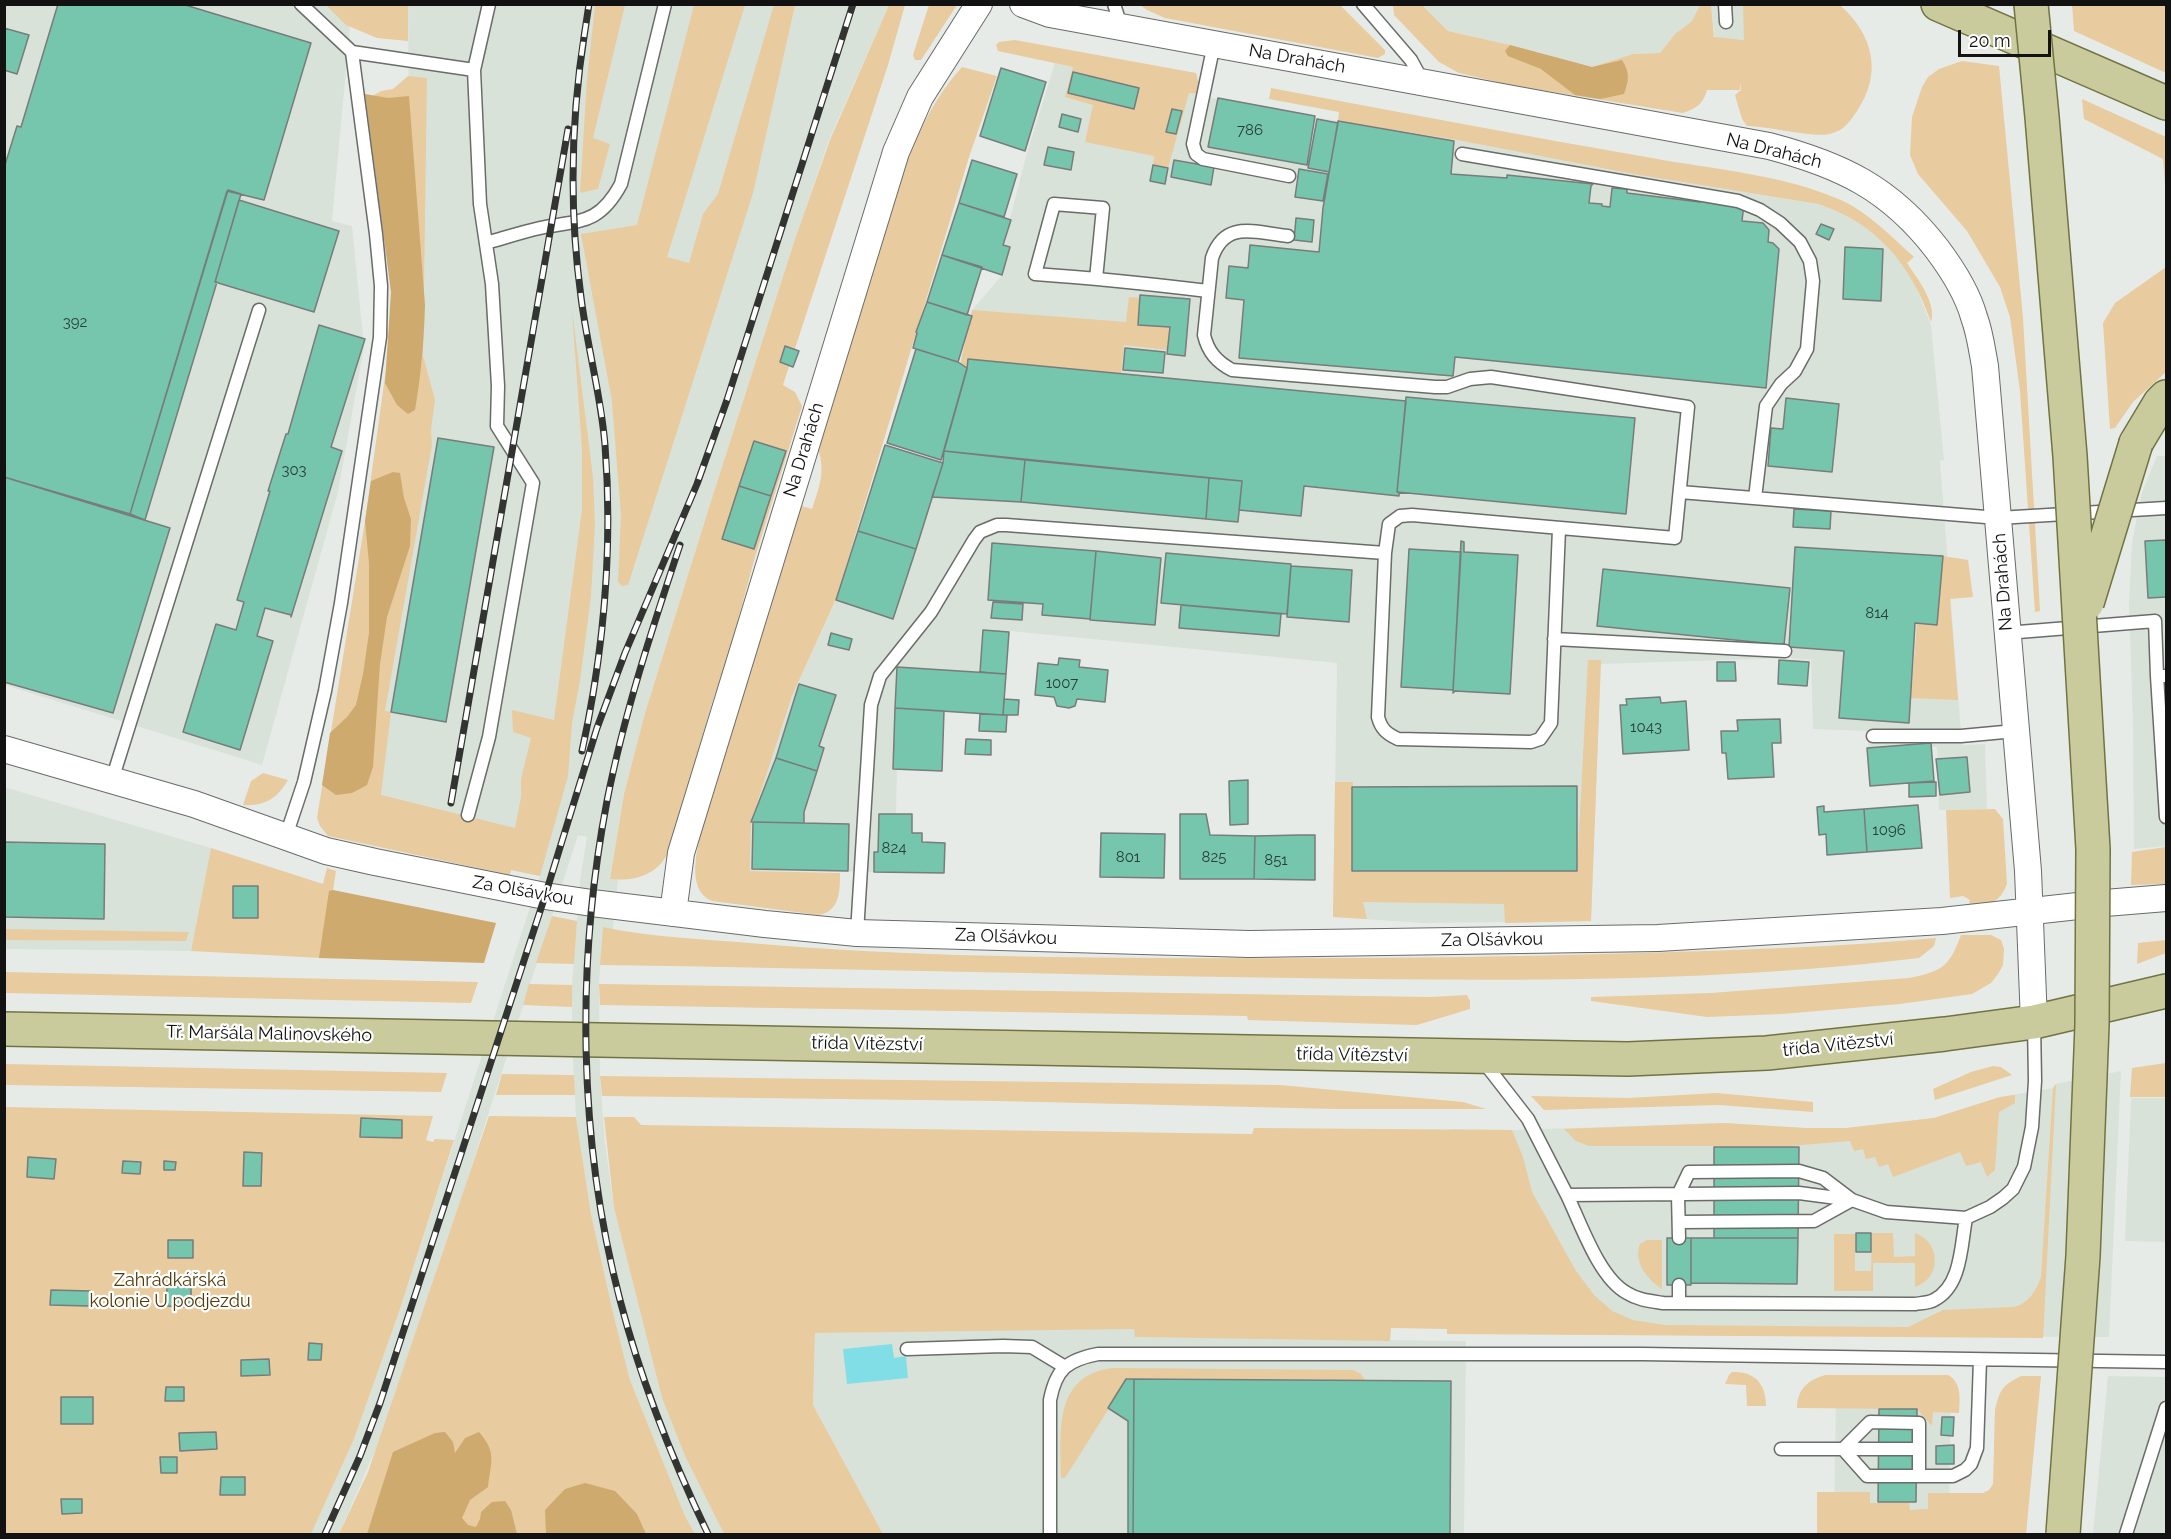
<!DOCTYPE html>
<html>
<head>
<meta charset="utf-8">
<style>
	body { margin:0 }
	#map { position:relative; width:2171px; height:1539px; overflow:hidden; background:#e7ebe7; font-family:Raleway,sans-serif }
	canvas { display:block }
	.frame { position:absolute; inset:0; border:6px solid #111211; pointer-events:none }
	.scale { position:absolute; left:1958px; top:30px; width:93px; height:27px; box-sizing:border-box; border:3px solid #111211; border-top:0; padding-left:8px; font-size:18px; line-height:21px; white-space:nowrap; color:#111211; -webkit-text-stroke:4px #fff; paint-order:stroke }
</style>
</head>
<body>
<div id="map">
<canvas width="2171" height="1539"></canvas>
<div class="frame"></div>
<div class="scale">20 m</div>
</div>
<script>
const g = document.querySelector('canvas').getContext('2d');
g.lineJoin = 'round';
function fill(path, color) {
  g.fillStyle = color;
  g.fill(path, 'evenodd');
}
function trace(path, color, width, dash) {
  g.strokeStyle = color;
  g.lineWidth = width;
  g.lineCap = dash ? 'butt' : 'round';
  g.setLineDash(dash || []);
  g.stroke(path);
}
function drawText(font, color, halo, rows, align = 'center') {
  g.font = font + ' Raleway,sans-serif';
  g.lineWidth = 4.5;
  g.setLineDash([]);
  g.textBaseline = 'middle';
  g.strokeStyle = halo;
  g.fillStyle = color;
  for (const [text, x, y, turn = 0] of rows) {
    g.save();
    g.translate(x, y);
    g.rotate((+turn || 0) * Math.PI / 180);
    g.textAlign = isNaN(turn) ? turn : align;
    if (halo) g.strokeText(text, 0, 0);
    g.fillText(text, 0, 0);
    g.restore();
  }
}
fill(new Path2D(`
	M4,5H352L332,221L352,226L364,347L338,492L262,765L5,685Z
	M408,5H889L829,140L796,236L712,498L645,713L624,794L610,879L618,880L613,929L603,928L599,984L600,1076L605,1143L614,1208L662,1398L685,1456L724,1534H695L685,1516L630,1380L614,1317L591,1214L576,1117L572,1043V985L580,880L587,837L578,835L462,1196L377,1446L339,1534H311L354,1439L400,1309L540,876L511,870L441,810L381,796L390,712H385L411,440Z
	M1422,5H1700L1692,21L1675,34L1660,53L1633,54L1592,67L1510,45L1448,31Z
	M1711,5H1743L1745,40L1715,38Z
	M1055,63L1257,108L1457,140L1633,174L1818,204L1836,210L1862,225L1883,241L1902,264L1915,284L1931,325L1944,460L1940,461L1962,745L1985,744L1987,809L1939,810L1937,747L1869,750L1866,731L1813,729L1811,660L1788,658L1601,664L1591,921L1422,923L1333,917L1337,663L1010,631L1003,715L895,708L893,769H897L896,814H879L878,852H874V872L750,871L751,822L792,696L836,600L893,619L967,369L960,365L972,310L1002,275L1010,247L1003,245L1027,153Z
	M2157,456H2166V846L2134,849L2133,726L2129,604L2132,542L2142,492Z
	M4,787L211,848L191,951L5,949Z
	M2121,1071L2109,1337L1496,1334L1451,1129L1512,1130L1724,1123L1805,1128H1846L1934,1118L2000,1097L2053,1088L2056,1084Z
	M2131,1098H2166V1242L2125,1241Z
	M1012,1329H1135V1337L1466,1341L1464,1534H883L813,1405L815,1333Z
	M2108,1376L2166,1377V1534H2093Z
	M1836,1396L1951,1398L1949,1515L1834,1513Z`), '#d9e2d8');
fill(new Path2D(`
	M326,5H408V41L377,38L346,25Z
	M595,5H625L593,138L610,144L598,189L580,193L587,79Z
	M694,5H745L667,257L689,263L703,214L718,194L774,5H795L753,193L628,585L622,586L618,582L621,516L612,401L581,234L637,225Z
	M889,5H905L888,65L783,385L795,392L802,406L755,557L729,653L712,703L669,850C660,874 635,882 610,879L624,794L645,713L712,498L796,236L830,140Z
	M929,5H957L923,57L921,60H915L913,55Z
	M1140,5H1340L1385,50V54L1378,58L1165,18L1147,10Z
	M1393,5H1422L1448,31L1510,45L1592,67L1633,54L1660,53L1675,34L1692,21L1700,5H1711L1714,37L1744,40L1743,5H1840C1873,35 1883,72 1857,111C1849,123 1844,130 1830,134C1815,138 1766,126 1747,126L1742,119L1735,95L1741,90V82L1740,90H1707C1703,104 1697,108 1683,113L1510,85L1459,73L1439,62L1394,15Z
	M2072,5H2166V73L2074,31Z
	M1015,40L1196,73L1199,84L1197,94L1189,93L1168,168L1153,165L1154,156L1085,142L1093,105L1065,97L1073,67L998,51L996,45L999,42Z
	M1962,61L1999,66L2023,318L2040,611L2035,612L2020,391L2010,317L2000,287L1967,231L1918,174L1910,155L1912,117L1922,87L1928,77L1939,69Z
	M962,67L997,76L969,157L836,599L792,696L751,822L750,871L840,873C840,891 840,911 819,915L712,901C686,890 697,852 701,831L799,505L812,509C819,488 826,471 818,449C837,388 856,327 874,265C896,196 912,122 962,67Z
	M408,76L427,78L423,356L435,400L431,429L432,445L385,711L391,712L381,795L515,828L521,797V779L531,738L513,732L512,710L554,720L582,510V450L572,310L593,477L595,525L591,596L580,681L572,723L568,776L540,876L511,870L510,875L328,836L320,826L317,818L365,521L392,326L391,280L367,109L372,96L381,91L393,89Z
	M1271,88C1398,112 1525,136 1652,158C1716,170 1783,174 1843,201C1870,214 1892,237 1914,257L1907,263C1917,278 1937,303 1931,322C1911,265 1877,223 1818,204L1633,174L1457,140L1338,121L1339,112L1269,99Z
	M2082,99L2166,137V197L2163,159L2084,119Z
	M2166,267V372L2133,402L2115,428L2110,429L2103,323L2115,303Z
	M1129,297L1140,298L1138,325L1170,327L1168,350L1124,345L1121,374L969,359L967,369L960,365L972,310L1126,322Z
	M1943,556L1968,560L1973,597L1950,599L1958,700L1911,698L1917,624L1937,625Z
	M1588,660H1601L1591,921L1505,923L1504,904L1363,902L1367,919L1333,917L1335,782H1353L1354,872L1577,871Z
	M263,773L288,780C278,798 264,807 243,805L251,781Z
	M1995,809L2003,819L2007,884C1999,904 1989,905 1969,905L1970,900L1963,896L1950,898L1946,810Z
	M2166,847V884L2131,885L2132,852Z
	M211,848L323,884L327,868L336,871L322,958L191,951Z
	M552,916L577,921L574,964L536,963Z
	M603,927C650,937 701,939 749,943C883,955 1017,957 1151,958C1315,959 1478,958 1641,953C1740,950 1838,947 1936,938L1934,946L1919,958C1712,983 1504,981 1297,978C1065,975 833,968 600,965Z
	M5,929L189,932L186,941L5,940Z
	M1961,935H1991L2001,940L2004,949L2003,965L1998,974L1991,983L1972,994L1900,1004L1782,1014L1707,1017L1591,1001V997L1711,993L1909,978C1943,971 1949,967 1961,935Z
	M2166,940V953L2137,964L2138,943Z
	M5,972L478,982L471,1003L5,993Z
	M529,984L572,985V1007L523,1005Z
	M599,984L1430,997L1467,995L1470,1001V1009L1417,1025L1248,1020L1247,1016L600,1005Z
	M2166,1063V1097H2130L2132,1068Z
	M5,1064L447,1073L441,1092L5,1085Z
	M1993,1066L2001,1067L2012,1075L1935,1100L1933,1089L1971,1072Z
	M502,1074L574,1075L575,1095H496Z
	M600,1076L1280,1085L1463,1102L1486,1109H1336L997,1101L602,1096Z
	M2056,1084L2043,1338L1447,1334V1329L1391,1328L1390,1341L1135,1337L1134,1329L815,1333L813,1405L883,1534H724L685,1456L662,1398L614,1208L604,1117H634L641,1125L1252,1134L1254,1128L1512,1130L1523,1157L1532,1192L1576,1271L1594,1295L1612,1311L1633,1320L1664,1325L1898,1327H1908L1943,1310L2014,1307C2029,1303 2036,1291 2041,1277L2053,1088Z
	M1717,1093L1813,1102V1112L1719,1105L1544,1110L1531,1096L1628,1098Z
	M2015,1095V1103L1999,1112L1995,1170L1987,1177L1981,1162L1966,1166L1960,1152L1893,1177L1888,1164L1879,1167L1875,1157L1866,1159L1863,1149L1854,1151L1850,1141L1789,1146H1589L1576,1141L1564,1129L1724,1123L1805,1128H1846L1934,1118L2000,1097Z
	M5,1107L433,1116L426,1140L433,1142L435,1139L454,1140L400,1309L354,1439L311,1534H5ZM361,1118L402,1120V1138L360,1136Z
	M489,1116L576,1117L591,1214L614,1317L630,1380L685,1516L695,1534H339L368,1472Z
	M1872,1233H1893L1894,1257L1915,1256V1233C1941,1242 1942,1278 1915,1287V1263H1873V1291H1834V1234H1855V1271H1871Z
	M1647,1240H1662V1289C1647,1279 1633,1262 1640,1244Z
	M1112,1368L1353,1370L1360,1373L1365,1380L1128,1378L1065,1478H1061C1061,1434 1052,1376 1112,1368Z
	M1732,1372C1755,1371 1766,1384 1766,1406H1747L1746,1385L1725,1384L1729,1375Z
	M1826,1375H1948C1962,1383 1960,1399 1959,1413L1933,1412L1932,1426L1917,1409L1797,1408C1797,1389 1809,1379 1826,1375Z
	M2021,1376H2041L2026,1534H1817V1492H1870V1503H1909L1910,1510L1928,1509V1493H1983L1989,1490L1993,1484L1995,1410C2000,1389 2002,1386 2021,1376Z`), '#e8cb9e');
fill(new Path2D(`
	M1510,45L1592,67L1622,60C1630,73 1629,80 1624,94L1600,99L1575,95L1541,69L1508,56L1505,51Z
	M365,94L388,98L409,96L425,305C424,341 421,375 415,410L408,414L397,405L385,383L391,292Z
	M393,472L400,473L404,498L411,519L410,546L387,617L380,664L373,767L367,785L352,793L336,795L322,785L330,733L347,717L356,705L363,674L369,633V563L365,521L371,481Z
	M333,890L496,923L484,963L319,958L329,891Z
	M445,1432L453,1442L455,1453L465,1438L479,1432C497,1453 491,1461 488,1487L470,1500L462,1518L468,1525L476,1527L480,1519L481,1512L492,1502L505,1501L511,1510L517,1534H367L393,1452L435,1433Z
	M585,1483L615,1491L637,1514L646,1534H546L545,1510L565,1489Z`), '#ceaa6e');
fill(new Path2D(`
	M892,1344L894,1358L906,1356L908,1378L847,1384L843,1349Z`), '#82dee6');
const building = new Path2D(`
	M58,4H182L311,43L264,200L227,191L130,514L4,477V168L17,126L21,127Z
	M4,28L29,35L17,74L4,70Z
	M1001,68L1046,82L1025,151L980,136Z
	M1073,72L1139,88L1134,109L1068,93Z
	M1218,98L1315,116L1307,165L1208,147Z
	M1172,109L1182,111L1176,134L1166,132Z
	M1062,114L1081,119L1078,132L1059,127Z
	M1317,119L1338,123L1329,172L1308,168Z
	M1338,121L1454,141L1451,174L1507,178V175L1593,184L1591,186L1589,203L1602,204V206L1610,207L1612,188L1627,189V193L1700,202V197L1744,204L1742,221L1763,223L1769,230L1768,242L1773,243L1779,249L1766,388L1455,357L1453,376L1239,358L1244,300L1226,298L1229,266L1248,268L1250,245L1319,252L1323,208Z
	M1048,147L1074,152L1071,170L1044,165Z
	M972,160L1017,174L1004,217L959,203Z
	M1174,160L1214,167L1211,185L1171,177Z
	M1153,165L1168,168L1165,184L1150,181Z
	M1299,169L1328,174L1323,201L1295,197Z
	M228,190L241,194L215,282H217L145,520L130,514Z
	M239,200L339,231L314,312L215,282Z
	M959,203L1011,220L1003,245L1010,247L1002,275L942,255Z
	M1296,218L1314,220L1312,242L1294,240Z
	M1821,224L1834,229L1829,240L1816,234Z
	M1845,247L1883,249L1881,301L1843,299Z
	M942,255L982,267L967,315L927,302Z
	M1140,295L1190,299L1185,356L1167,354L1170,327L1138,325Z
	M927,302L972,316L958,362L913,348L917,333L916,332Z
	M319,325L365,339L331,447L342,451L291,617V615L265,608L257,636L273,641L240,750L183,732L216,624L236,630L244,602L237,600L270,491H268L286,434H288Z
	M785,346L799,351L793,367L780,362Z
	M1125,348L1165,352L1163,373L1123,370Z
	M916,349L958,362L967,368L941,460L887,443Z
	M968,359L1406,401L1397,492H1399V496L1304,486L1301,516L1239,510L1242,481L944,451L967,369Z
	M1406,397L1635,418L1626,514L1397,492Z
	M1786,398L1839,404L1832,472L1768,466L1771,428L1783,429Z
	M438,438L494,447L446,722L391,712Z
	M754,441L786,451L771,496L739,486Z
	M885,445L943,463L916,549L858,531Z
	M944,451L1025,460L1021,502L932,497L943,463Z
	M1025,460L1209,478L1206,519L1021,502Z
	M4,477L170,528L113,713L4,682Z
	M1209,478L1242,481L1238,522L1206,519Z
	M739,486L771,496L754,549L722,539Z
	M1794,509L1831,511L1830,529L1793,527Z
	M858,531L916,549L893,619L836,600Z
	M2166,540V597L2148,598L2145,541Z
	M1461,541L1464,542V552L1518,555L1510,694L1455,691L1453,693Z
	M992,543L1096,551L1090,619L1042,615L1043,604L988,600Z
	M1795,547L1943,556L1937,625L1915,623L1909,723L1839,718L1844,651L1789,647Z
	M1409,549L1461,552L1453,690L1401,687Z
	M1096,551L1161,558L1155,625L1090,620Z
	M1166,553L1291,564L1287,614L1161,603Z
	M1291,566L1352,570L1349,622L1287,617Z
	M1603,569L1790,588L1784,645L1597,626Z
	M993,602L1023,604L1022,620L991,618Z
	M1181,605L1281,614L1279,636L1179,628Z
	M983,630L1009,632L1006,674L980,672Z
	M831,633L852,639L849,650L828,645Z
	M1059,658L1080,660L1079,667L1108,670L1105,702L1077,699L1075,706L1069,708L1057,706L1054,697L1035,695L1038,663L1058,665Z
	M1779,660L1809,662L1807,686L1778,684Z
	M1717,662H1735L1736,681H1717Z
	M897,667L1006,674L1003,715L895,708Z
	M799,684L836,695L819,746L824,748L817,771L776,758Z
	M1660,697L1661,703L1686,701L1689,750L1623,754L1620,705H1627L1626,699Z
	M1004,699L1019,700L1018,715H1003Z
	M895,708L944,711L942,771L893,769Z
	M980,714L1007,715L1006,732L979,731Z
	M1780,719L1781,743H1772L1774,777L1728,779L1726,753H1722L1721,731H1738L1737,720Z
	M966,739L991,740V755L965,754Z
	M1931,743L1934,781L1870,786L1867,748Z
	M1967,757L1970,792L1940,795L1936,759Z
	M776,758L817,771L804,812V823L751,822Z
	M1248,780V824L1230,825L1229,781Z
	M1936,782V796L1909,797V783Z
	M1577,786V871H1352V787Z
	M1918,805L1922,848L1867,852L1864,809Z
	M1824,806V812L1864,809L1867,852L1827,855L1826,834L1819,835L1817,807Z
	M879,814H912V833H922V842L945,843L944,873L874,872V852H878Z
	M1180,814H1206L1210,835L1255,836L1254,879H1180Z
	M753,822L849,824L848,871L752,869Z
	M1101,833L1165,834L1164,878L1100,877Z
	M1300,835H1315V880L1254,879L1255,836Z
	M4,842L105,844L104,919L4,917Z
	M233,886H258V918H233Z
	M361,1118L402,1120V1138L360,1137Z
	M1714,1147H1799L1798,1238H1714Z
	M244,1152L262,1153L261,1186H243Z
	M28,1157L56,1159L54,1179L27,1177Z
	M123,1161L141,1162L140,1174L122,1173Z
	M164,1161L176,1162L175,1170H164Z
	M1856,1233H1871V1252H1856Z
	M1667,1238H1691V1285H1667Z
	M1691,1238H1798L1797,1284L1691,1283Z
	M168,1240H193V1258H168Z
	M167,1286L191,1287V1307L166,1306Z
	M51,1290L90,1291L89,1306L50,1305Z
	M309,1343L322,1344L321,1360H308Z
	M269,1359L270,1375L241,1376V1360Z
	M1126,1379H1134L1133,1534H1128V1421L1108,1408Z
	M1134,1379L1451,1381L1450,1534H1133Z
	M166,1387H184V1401H165Z
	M61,1397H93V1424H61Z
	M1879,1409H1917L1916,1502H1878Z
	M1942,1417H1954L1953,1436L1941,1435Z
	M216,1432L217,1449L180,1451L179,1433Z
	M1954,1445V1464H1936V1446Z
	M160,1457H177V1473H161Z
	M221,1477H245V1495H220Z
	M61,1499H82V1513L62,1514Z`);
fill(building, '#75c6ad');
trace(building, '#787c7b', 1.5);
const service = new Path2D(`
	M301,4L352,52L474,70L489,4
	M1114,4L1121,26
	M1363,4L1411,60L1422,80
	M1725,4L1726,22
	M1214,44L1193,144L1196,154L1203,159L1289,176
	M1462,154L1738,201L1760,210L1780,223L1800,242L1810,261L1813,281L1807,349L1795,371L1781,384L1766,406L1755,498
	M486,243C504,238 522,232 540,228C580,220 599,225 621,184L665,4
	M1096,279L1103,208L1054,204L1035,274C1093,278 1150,284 1208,291
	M1680,492L1998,518L2166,508
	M1385,553L1378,717C1381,729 1387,734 1398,739L1531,742L1540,739L1551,723L1559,529
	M2006,633L2155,621L2157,676
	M1554,639L1785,651
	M2166,676H2157L2166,817
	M1873,736H1961L2015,731
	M112,780L259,310
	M468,815L489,737L533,483L497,426L498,386L492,284L480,204L474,70
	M286,836L304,782L325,691L341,603L380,337L381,286L376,234L352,52
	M857,933L871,705L880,676L931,612L974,540L980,532L997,525H1006L1385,553L1389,524L1400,516L1412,515L1675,538L1688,407L1491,377L1470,379L1447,387H1435L1232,370C1217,362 1208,352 1204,335L1212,258C1225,219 1256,233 1288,236
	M1483,1061L1528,1119L1567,1195L1799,1193L1852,1200L1886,1212L1966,1218L1990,1207L2003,1198L2013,1189L2024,1167L2032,1127L2035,1081L2034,1022
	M1567,1195C1581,1224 1599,1278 1627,1293C1638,1300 1650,1301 1663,1303L1915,1304C1921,1303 1929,1303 1934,1300C1962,1286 1961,1244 1966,1218
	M1679,1222L1814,1221L1852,1200L1823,1178L1799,1171L1689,1172L1678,1195L1679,1238
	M1679,1285V1303
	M907,1349L1003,1346L1032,1347L1065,1367
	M1781,1449H1919
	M1919,1476V1423L1870,1422L1843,1449L1867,1476H1953L1965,1470L1971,1464L1977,1448L1980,1360
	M1050,1534V1400C1056,1369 1067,1360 1098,1354H1642L2166,1362
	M2126,1534L2166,1408`);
const minor = new Path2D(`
	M1023,4L1050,14L1769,146C1841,165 1890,188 1937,249C1952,269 1967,292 1974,317C1980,333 1982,350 1985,366L2028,871L2034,1022
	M4,749L194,804L326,851L375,862L545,896L592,903L765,924L857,933L1249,944L1658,938L1942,921L2105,903L2166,898
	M673,913L681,853L896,152L920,97L979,4`);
const primary = new Path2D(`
	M1938,4L2166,103
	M2136,443L2160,403L2166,397
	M4,1029L1628,1059L1767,1053L1945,1034L2034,1022L2166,991`);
trace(service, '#696c68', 15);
trace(minor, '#696c68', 28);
trace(primary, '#717442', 36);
trace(service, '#fff', 12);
trace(minor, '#fff', 26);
trace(primary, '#c9cb9d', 33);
const rail = new Path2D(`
	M584,37L589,4
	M680,545C652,629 624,714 607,801C576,963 578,1140 620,1300C641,1381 672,1459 708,1534
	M582,751C604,650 613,548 605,445C601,395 587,346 581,297C569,209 571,118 585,30
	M451,803L568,129
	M325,1534L360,1456L380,1403L545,896L597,728L625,653L697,484L727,400L853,4`);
trace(rail, '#323432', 7);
trace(rail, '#fff', 4.5, [14]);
const primaryBridge = new Path2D(`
	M2031,4L2042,117L2070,456L2093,849L2092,1025L2083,1256L2063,1534
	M2087,603L2136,443`);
trace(primaryBridge, '#717442', 36, []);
trace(primaryBridge, '#c9cb9d', 33);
drawText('15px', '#2a3f38', null, [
	["786",1250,130],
	["392",75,322],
	["303",294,470],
	["814",1877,613],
	["1007",1062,683],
	["1043",1646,727],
	["1096",1889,830],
	["824",894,848],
	["801",1128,857],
	["825",1214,857],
	["851",1276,860]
]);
drawText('18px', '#111211', '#fff', [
	["Na Drahách",1297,59,10],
	["Na Drahách",1774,151,14],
	["Na Drahách",804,450,-73],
	["Na Drahách",2003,582,-94],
	["Za Olšávkou",523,891,10],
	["Za Olšávkou",1006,937,2],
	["Za Olšávkou",1492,940,-1],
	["Tř. Maršála Malinovského",269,1034,1],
	["třída Vítězství",867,1044,1],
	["třída Vítězství",1838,1045,-6],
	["třída Vítězství",1352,1055,1]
]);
drawText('18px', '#513805', '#fff', [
	["Zahrádkářská",170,1281],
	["kolonie U podjezdu",170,1302]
]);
</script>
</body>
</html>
